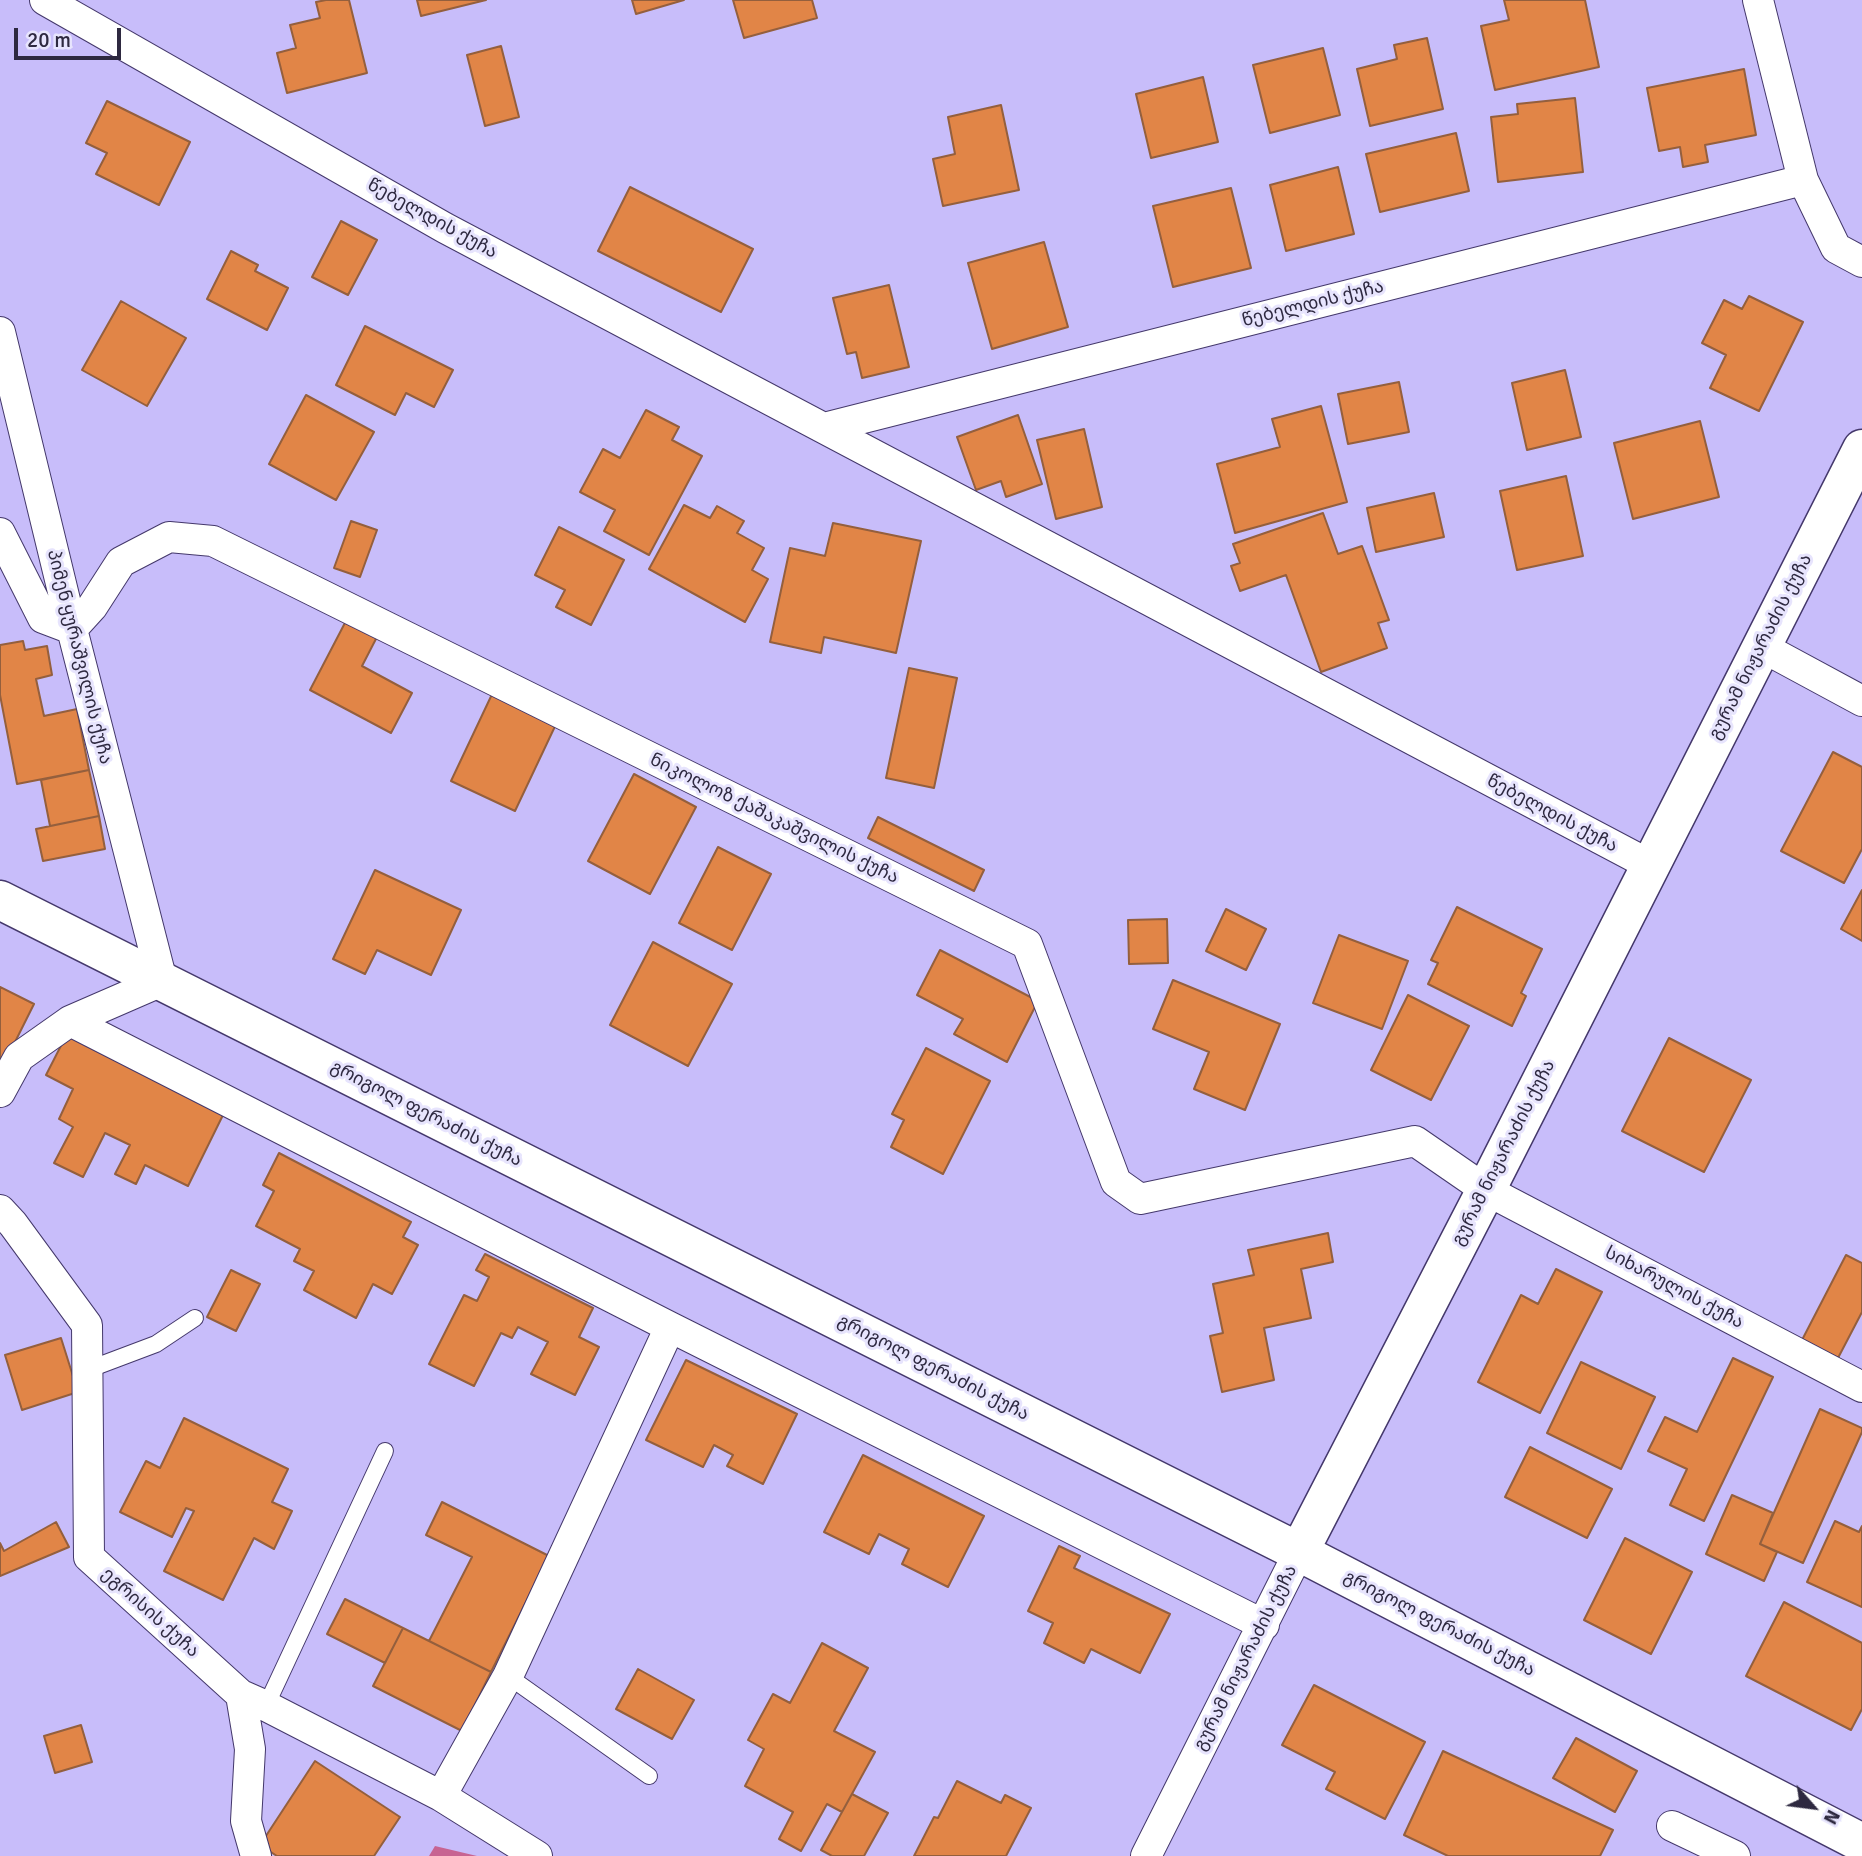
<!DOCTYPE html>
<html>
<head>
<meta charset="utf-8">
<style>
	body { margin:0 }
	#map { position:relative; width:1862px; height:1856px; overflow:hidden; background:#c8bdfa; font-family:Signika,sans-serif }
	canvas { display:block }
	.north { position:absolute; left:1778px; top:1772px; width:70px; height:70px; -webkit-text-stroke:5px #e7e4fd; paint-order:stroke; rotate:118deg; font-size:19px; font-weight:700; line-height:28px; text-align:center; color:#2e2940 }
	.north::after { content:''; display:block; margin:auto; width:24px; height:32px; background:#2e2940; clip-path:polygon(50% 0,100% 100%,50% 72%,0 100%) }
	.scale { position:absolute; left:14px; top:28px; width:107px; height:32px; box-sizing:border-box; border:4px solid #2e2940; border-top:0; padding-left:9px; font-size:21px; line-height:24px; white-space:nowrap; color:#2e2940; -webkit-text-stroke:5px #e7e4fd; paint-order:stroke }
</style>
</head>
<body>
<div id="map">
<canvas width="1862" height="1856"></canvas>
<div class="north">N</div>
<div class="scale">20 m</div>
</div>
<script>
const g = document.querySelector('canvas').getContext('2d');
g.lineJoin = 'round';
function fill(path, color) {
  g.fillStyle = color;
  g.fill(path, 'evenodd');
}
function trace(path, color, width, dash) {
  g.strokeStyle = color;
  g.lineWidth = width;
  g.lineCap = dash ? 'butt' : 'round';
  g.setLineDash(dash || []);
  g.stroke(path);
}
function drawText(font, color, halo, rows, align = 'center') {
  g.font = font + ' Signika,"Noto Sans Georgian",sans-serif';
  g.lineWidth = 6;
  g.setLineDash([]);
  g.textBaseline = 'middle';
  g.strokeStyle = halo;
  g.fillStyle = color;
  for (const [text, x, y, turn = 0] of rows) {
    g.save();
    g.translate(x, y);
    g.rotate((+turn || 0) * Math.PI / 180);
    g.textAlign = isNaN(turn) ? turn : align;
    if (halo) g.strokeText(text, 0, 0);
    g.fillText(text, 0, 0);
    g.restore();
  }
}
fill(new Path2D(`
	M435,1846L477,1856H429Z`), '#c76492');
const building = new Path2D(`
	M326,0H349L367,73L287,93L277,53L296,48L290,25L320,18L316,2Z
	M417,0H486L421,16Z
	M632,0H684L636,14Z
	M733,0H812L817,18L744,38Z
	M1504,0H1585L1599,67L1495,90L1481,26L1509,20Z
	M1427,38L1443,109L1370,126L1357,69L1397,59L1394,45Z
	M501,46L519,117L485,126L467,55Z
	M1323,48L1340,115L1270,133L1253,65Z
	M1744,69L1756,135L1705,145L1708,162L1683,167L1680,147L1659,151L1647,88Z
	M1203,77L1218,142L1151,158L1136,94Z
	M1575,98L1583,172L1498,182L1491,117L1518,114L1517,104Z
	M107,101L190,142L159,205L96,174L107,153L86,143Z
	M1001,105L1019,190L943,206L933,159L955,154L948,117Z
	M1456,133L1469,191L1380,212L1366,154Z
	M1338,167L1354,234L1286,251L1270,185Z
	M630,187L753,249L721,312L598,251Z
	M1231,188L1251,268L1173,287L1153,206Z
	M341,221L377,240L348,295L312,277Z
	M1044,242L1068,327L992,349L968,263Z
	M231,251L258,265L255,271L288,288L267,330L207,299Z
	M889,285L909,367L862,378L856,352L847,354L833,298Z
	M1749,296L1803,322L1759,411L1710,388L1726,355L1702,343L1724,300L1742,309Z
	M121,301L186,338L147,406L82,370Z
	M365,326L453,370L434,407L406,393L395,415L336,385Z
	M1565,370L1581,437L1527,450L1512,383Z
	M1399,382L1409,432L1348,444L1338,394Z
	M306,395L374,432L336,500L269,464Z
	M1321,406L1347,502L1235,533L1217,464L1280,447L1272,419Z
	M646,410L679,427L672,440L702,456L649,555L604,531L615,510L580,492L603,449L620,458Z
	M1018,415L1042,484L1006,497L1001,481L976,490L957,437Z
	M1700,421L1719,497L1633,519L1614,443Z
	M1084,429L1102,507L1056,519L1037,440Z
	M1566,476L1583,556L1517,570L1500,491Z
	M1434,493L1444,537L1376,552L1367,508Z
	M684,505L710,518L717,506L744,521L737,533L764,548L752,570L768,579L745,622L649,569Z
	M1323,513L1338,554L1362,546L1389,620L1378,623L1387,648L1321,672L1286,575L1240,591L1231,566L1240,563L1233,544Z
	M351,521L377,530L360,577L334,568Z
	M833,523L921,541L896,653L824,637L821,653L770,642L790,548L825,556Z
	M559,527L624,560L591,625L556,607L565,590L535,575Z
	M347,619L378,635L362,666L412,693L391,733L310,690Z
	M23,641L25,650L47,646L52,675L36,679L44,716L77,709L89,770L17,784L0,695V645Z
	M909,668L957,678L934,788L886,778Z
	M494,690L558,720L515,811L451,781Z
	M1833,752L1862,767V849L1844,883L1781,851Z
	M89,770L99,816L50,826L41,780Z
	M634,774L696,807L650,894L588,861Z
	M99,816L105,849L43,861L36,829Z
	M878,817L984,870L974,891L868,838Z
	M718,847L771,874L732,950L679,923Z
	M375,870L461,910L431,975L377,950L365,974L333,959Z
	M1862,890V941L1841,929Z
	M1457,907L1542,949L1521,993L1526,996L1512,1026L1428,984L1438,963L1431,960Z
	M1226,909L1266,929L1246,970L1206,951Z
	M1167,919L1168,963L1129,964L1128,920Z
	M1339,935L1408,961L1382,1029L1313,1003Z
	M653,942L732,984L688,1066L610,1025Z
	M940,950L1038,1001L1007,1062L954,1034L963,1019L917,995Z
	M1173,980L1280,1024L1245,1110L1194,1089L1209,1052L1153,1029Z
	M0,987L34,1004L1,1070L0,1069Z
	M1408,995L1469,1026L1431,1100L1371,1070Z
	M67,1034L224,1113L188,1186L145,1165L136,1184L115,1174L130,1145L105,1133L83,1177L54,1163L73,1127L59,1119L73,1089L46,1075Z
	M1669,1038L1751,1080L1704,1172L1622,1131Z
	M926,1048L990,1081L943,1174L891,1147L904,1120L892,1114Z
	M279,1153L411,1222L403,1237L418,1245L392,1294L373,1284L356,1318L304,1290L314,1271L294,1261L300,1249L256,1226L274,1191L263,1185Z
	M1328,1233L1333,1262L1301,1269L1311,1318L1264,1328L1274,1380L1222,1392L1210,1336L1223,1333L1213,1284L1254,1275L1248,1250Z
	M485,1254L593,1308L579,1337L599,1347L575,1395L531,1374L548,1342L518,1327L512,1338L501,1333L474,1386L429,1364L464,1295L477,1301L489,1277L476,1270Z
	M1846,1255L1862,1263V1312L1838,1358L1802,1340Z
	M1556,1269L1602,1292L1540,1413L1478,1382L1521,1295L1538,1304Z
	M231,1270L260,1284L236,1331L207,1317Z
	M61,1338L78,1392L22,1410L5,1355Z
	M1733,1358L1773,1377L1704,1521L1670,1505L1687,1469L1648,1451L1665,1417L1697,1432Z
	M686,1360L797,1414L763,1484L727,1466L733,1455L714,1445L703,1467L646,1440Z
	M1581,1362L1655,1397L1621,1469L1547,1433Z
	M1820,1409L1862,1428V1432L1803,1563L1760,1544Z
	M184,1418L288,1469L272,1502L292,1511L274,1549L254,1538L223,1600L164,1571L194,1511L186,1508L172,1537L120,1512L146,1461L160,1468Z
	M1530,1447L1612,1489L1587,1538L1505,1497Z
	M863,1455L984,1516L948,1587L902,1564L909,1549L879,1534L869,1554L824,1532Z
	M1732,1495L1773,1513L1760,1544L1777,1552L1764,1581L1706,1554Z
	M442,1502L549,1556L491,1672L429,1641L472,1557L426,1535Z
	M1835,1521L1859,1532L1862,1526V1607L1807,1582Z
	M56,1522L69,1547L0,1576V1543L4,1551Z
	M1625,1538L1692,1572L1651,1654L1584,1620Z
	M1059,1546L1080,1556L1074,1568L1170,1614L1140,1673L1091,1649L1084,1663L1044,1643L1053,1623L1028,1611Z
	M345,1599L403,1628L385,1663L327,1634Z
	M1784,1602L1862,1643V1709L1851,1730L1746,1676Z
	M403,1628L491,1672L462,1731L373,1686Z
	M822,1643L868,1668L834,1731L875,1752L842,1812L827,1804L801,1851L779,1839L793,1812L745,1786L764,1749L748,1740L773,1694L790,1703Z
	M638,1669L694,1700L672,1739L616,1709Z
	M1314,1685L1425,1742L1385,1819L1326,1789L1335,1772L1282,1745Z
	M81,1725L92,1762L55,1773L44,1736Z
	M1576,1738L1637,1771L1615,1812L1553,1778Z
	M1443,1751L1613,1830L1600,1856H1448L1404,1835Z
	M315,1761L400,1817L374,1856H277L260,1845Z
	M957,1781L1001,1803L1005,1795L1031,1808L1006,1856H914L934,1817L938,1818Z
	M852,1794L888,1813L864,1856H832L821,1850Z`);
fill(building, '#e18547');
trace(building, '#945f3d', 2);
const lane = new Path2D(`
	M87,1370L156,1344L195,1318
	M508,1676L649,1776
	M266,1706L385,1451`);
const street = new Path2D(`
	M45,0L445,228L1650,865
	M1758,0L1803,180L1836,248L1862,262
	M0,332L72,629L162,981L70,1021L19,1057L0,1092
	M824,428L1803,180
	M0,533L43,618L72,629L92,607L121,562L169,537L213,541L1027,944L1116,1182L1140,1199L1415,1141L1486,1190L1862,1387
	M1762,647L1862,701
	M70,1021L670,1327L1264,1625
	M0,1210L13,1224L87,1325L89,1557L241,1695L266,1706L441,1796L537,1856
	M241,1695L250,1749L246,1821L256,1856
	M441,1796L508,1676L670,1327
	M1672,1826L1735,1856
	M1146,1856L1299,1552`);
const secondary = new Path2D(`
	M0,900L1299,1552L1862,1843
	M1299,1552L1486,1190L1862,449`);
trace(lane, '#44386b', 18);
trace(street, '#44386b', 32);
trace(secondary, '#44386b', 41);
trace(lane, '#fff', 16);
trace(street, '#fff', 30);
trace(secondary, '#fff', 38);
drawText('18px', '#2e2940', '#e7e4fd', [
	["წებელდის ქუჩა",432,219,29],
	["წებელდის ქუჩა",1313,304,-14],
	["გურამ ნიჟარაძის ქუჩა",1761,647,-63],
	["პიმენ ყურაშვილის ქუჩა",79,657,76],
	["წებელდის ქუჩა",1552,814,28],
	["ნიკოლოზ ქაშაკაშვილის ქუჩა",774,819,26],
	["გრიგოლ ფერაძის ქუჩა",426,1114,27],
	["გურამ ნიჟარაძის ქუჩა",1504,1153,-63],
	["სიხარულის ქუჩა",1674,1288,28],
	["გრიგოლ ფერაძის ქუჩა",933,1368,27],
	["ეგრისის ქუჩა",150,1613,42],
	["გრიგოლ ფერაძის ქუჩა",1439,1624,27],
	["გურამ ნიჟარაძის ქუჩა",1246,1658,-63]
]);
</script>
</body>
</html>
